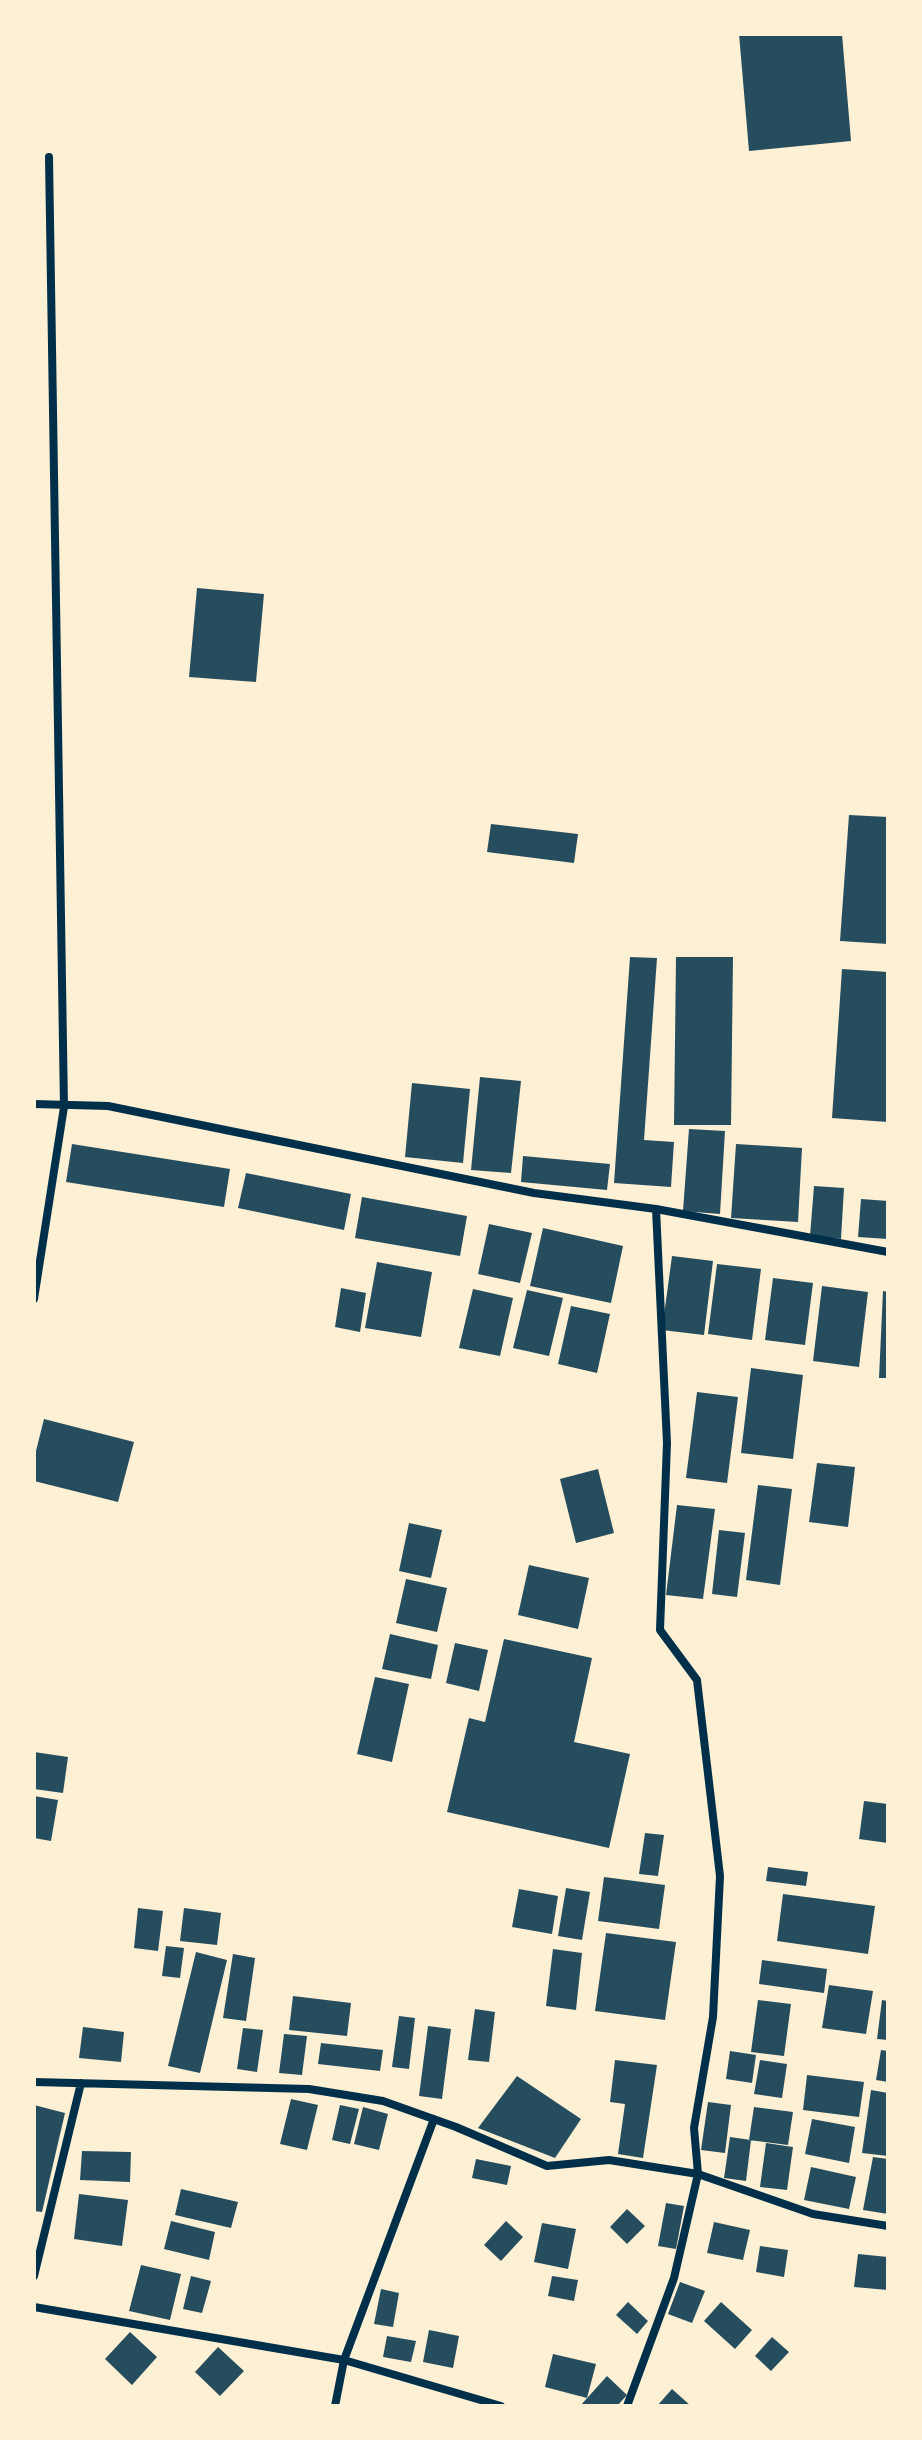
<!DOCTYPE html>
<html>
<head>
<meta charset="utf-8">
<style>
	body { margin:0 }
	#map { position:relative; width:922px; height:2440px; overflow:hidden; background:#fdf0d5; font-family:"Alegreya Sans",sans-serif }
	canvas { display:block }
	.frame { position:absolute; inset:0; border:36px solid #fdf0d5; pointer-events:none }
</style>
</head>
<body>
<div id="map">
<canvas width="922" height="2440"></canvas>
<div class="frame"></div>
</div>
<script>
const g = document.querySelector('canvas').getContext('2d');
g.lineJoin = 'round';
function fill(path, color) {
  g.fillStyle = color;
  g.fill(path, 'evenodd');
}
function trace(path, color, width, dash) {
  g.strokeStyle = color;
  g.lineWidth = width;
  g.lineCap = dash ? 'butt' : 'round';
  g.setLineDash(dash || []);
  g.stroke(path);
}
fill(new Path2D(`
	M739,34H842L851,141L749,151Z
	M197,588L264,594L256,682L189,677Z
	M849,815L888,817V944L840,941Z
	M491,824L578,834L574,863L487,852Z
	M630,957L657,958L644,1140L674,1142L671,1187L614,1183Z
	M676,957H733L731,1125H674Z
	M842,969L888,972V1122L832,1118Z
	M480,1077L521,1081L511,1173L471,1170Z
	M412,1083L470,1089L463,1163L405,1157Z
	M689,1129L725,1131L720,1214L683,1211Z
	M72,1144L230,1169L224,1207L66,1182Z
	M736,1144L802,1148L798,1222L731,1218Z
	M523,1156L610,1164L607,1190L521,1182Z
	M246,1173L351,1194L344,1230L238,1208Z
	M814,1186L844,1188L841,1239L810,1236Z
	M362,1197L467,1216L460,1256L355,1238Z
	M861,1199L888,1201V1239L858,1237Z
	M489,1224L532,1233L520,1283L478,1274Z
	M543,1228L623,1246L611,1303L530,1286Z
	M672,1256L713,1261L704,1335L662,1330Z
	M377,1262L432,1272L421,1337L365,1328Z
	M717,1264L761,1269L752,1340L708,1334Z
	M773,1278L813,1283L805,1345L765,1340Z
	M822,1286L868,1292L859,1367L813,1361Z
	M341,1288L366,1293L360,1332L335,1327Z
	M473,1289L513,1298L500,1356L459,1348Z
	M527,1290L563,1298L549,1356L513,1348Z
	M883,1291L888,1292V1378H879Z
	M571,1306L610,1314L597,1373L558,1364Z
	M751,1368L803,1375L793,1459L741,1453Z
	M697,1392L738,1397L727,1483L686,1478Z
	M44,1419L134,1442L118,1502L34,1481V1459Z
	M817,1463L855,1467L848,1527L809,1522Z
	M598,1469L614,1533L576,1543L560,1479Z
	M758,1485L792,1489L780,1585L746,1580Z
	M677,1505L715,1509L703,1599L666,1595Z
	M409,1523L442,1530L431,1578L399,1571Z
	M719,1530L745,1533L737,1597L712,1594Z
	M529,1565L589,1578L578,1629L518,1615Z
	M406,1579L447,1588L437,1632L396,1623Z
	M390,1634L438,1645L431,1679L382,1669Z
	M504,1639L592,1658L574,1742L630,1754L609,1848L447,1812L469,1718L485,1722Z
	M455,1643L488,1650L479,1691L446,1683Z
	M375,1677L409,1684L392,1762L357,1754Z
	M34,1752L68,1757L63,1793L34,1789Z
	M34,1796L58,1800L51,1841L34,1838Z
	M864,1801L888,1804V1843L859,1839Z
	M645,1833L664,1835L658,1876L639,1874Z
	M768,1867L808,1872L806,1886L766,1881Z
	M604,1877L665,1885L659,1929L598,1921Z
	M566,1888L590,1892L582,1940L558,1936Z
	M519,1889L558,1896L552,1934L512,1927Z
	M783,1894L875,1906L868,1954L777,1941Z
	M138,1908L163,1911L158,1951L134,1948Z
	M184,1908L221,1913L217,1945L180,1941Z
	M606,1933L676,1942L665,2020L595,2011Z
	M166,1946L184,1948L180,1978L162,1976Z
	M553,1949L582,1953L576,2010L546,2006Z
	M196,1952L227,1960L200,2073L168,2066Z
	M233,1954L255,1958L246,2021L223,2018Z
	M762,1960L827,1969L824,1993L759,1984Z
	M829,1985L873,1991L866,2034L822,2028Z
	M293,1996L351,2003L347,2036L289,2030Z
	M758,2000L791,2004L784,2056L751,2052Z
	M882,2000L888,2001V2040L877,2039Z
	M475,2009L495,2012L489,2062L468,2060Z
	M399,2016L415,2018L409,2069L392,2067Z
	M428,2026L451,2029L442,2099L419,2096Z
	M83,2027L124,2032L121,2062L79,2058Z
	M243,2028L263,2030L257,2072L237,2069Z
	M284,2034L307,2036L302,2075L279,2073Z
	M321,2043L383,2050L380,2071L318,2064Z
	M881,2050L888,2051V2082L876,2080Z
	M730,2051L756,2055L752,2083L726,2079Z
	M615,2060L657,2065L643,2158L618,2154L625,2104L610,2102Z
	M760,2060L787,2064L782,2098L754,2094Z
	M807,2075L864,2082L859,2117L803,2110Z
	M517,2076L581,2119L555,2158L478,2128Z
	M871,2090L888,2093V2156L862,2153Z
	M291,2099L318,2105L307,2150L280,2144Z
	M708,2102L731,2105L725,2153L701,2150Z
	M34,2105L65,2113L42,2212L34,2211Z
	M340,2105L359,2109L350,2144L332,2140Z
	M363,2107L388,2114L379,2150L354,2144Z
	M754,2107L793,2112L788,2145L749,2140Z
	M812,2119L855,2127L849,2163L805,2154Z
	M730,2137L751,2140L746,2181L724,2178Z
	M766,2143L793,2147L787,2190L760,2187Z
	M82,2151L131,2152L130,2182L80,2180Z
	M873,2157L888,2159V2214L863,2210Z
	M476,2159L511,2166L507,2185L472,2178Z
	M811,2167L856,2177L849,2209L804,2200Z
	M181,2189L238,2202L231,2228L175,2215Z
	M79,2194L128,2200L122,2246L74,2239Z
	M666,2203L684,2206L676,2249L658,2246Z
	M627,2209L645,2226L627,2244L610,2227Z
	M171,2221L215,2232L209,2260L164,2249Z
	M506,2221L523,2237L501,2261L484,2245Z
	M714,2222L750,2230L743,2260L707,2253Z
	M542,2223L576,2229L568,2269L534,2262Z
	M760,2246L788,2250L784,2277L756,2272Z
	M858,2254L888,2257V2290L854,2287Z
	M141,2265L181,2274L170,2320L129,2311Z
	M191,2276L211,2281L202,2313L183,2309Z
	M552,2276L578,2280L574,2301L548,2296Z
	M680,2282L705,2291L692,2323L668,2314Z
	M381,2289L399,2293L393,2327L374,2324Z
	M628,2302L648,2321L637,2334L616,2315Z
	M721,2302L752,2330L735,2349L704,2321Z
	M429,2330L459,2336L453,2368L423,2362Z
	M130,2332L157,2357L132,2385L105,2359Z
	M387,2336L416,2341L411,2362L383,2357Z
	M772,2337L789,2352L771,2371L755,2356Z
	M218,2347L244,2371L220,2396L195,2372Z
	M553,2354L596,2364L587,2398L545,2387Z
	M607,2376L627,2395L617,2406H580Z
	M672,2389L691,2406H657Z`), '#264d5e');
trace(new Path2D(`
	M34,1104L108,1106L534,1193L656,1209L888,1252
	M34,1299L64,1107L49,157
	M34,2082L309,2089L383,2101L456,2127L547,2166L609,2160L698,2174L813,2214L888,2226
	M34,2276L81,2083
	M34,2307L344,2360L501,2406
	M335,2406L344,2360L434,2119
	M627,2406L674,2278L698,2174L694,2128L713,2017L720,1876L697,1680L660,1630L667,1443L656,1209`), '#003049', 8);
</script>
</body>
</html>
